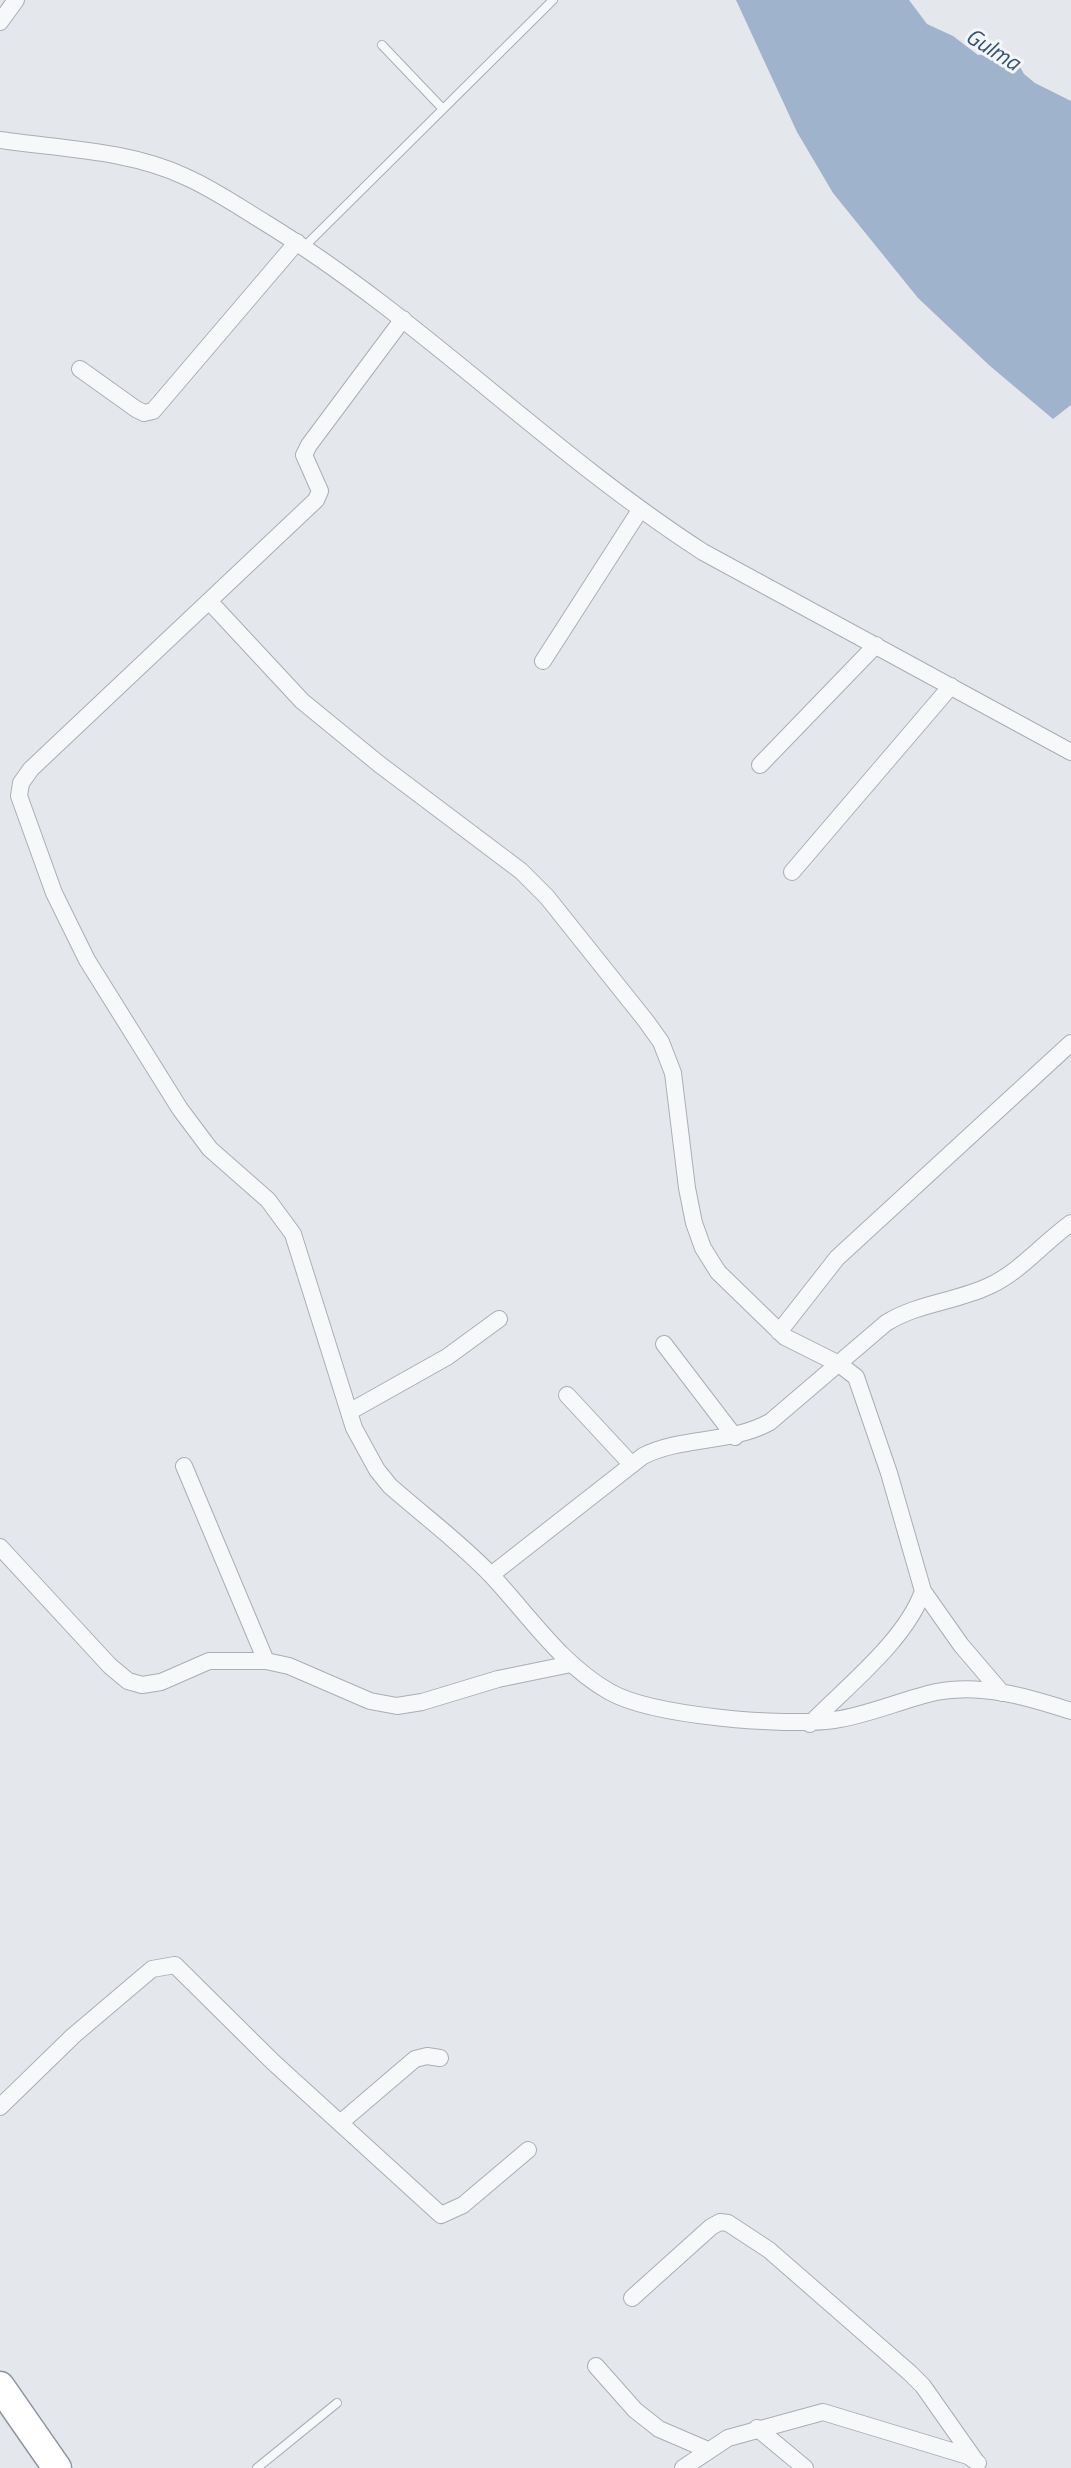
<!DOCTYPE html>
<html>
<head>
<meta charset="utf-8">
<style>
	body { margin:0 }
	canvas { display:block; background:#e4e7ec }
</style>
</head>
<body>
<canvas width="1071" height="2468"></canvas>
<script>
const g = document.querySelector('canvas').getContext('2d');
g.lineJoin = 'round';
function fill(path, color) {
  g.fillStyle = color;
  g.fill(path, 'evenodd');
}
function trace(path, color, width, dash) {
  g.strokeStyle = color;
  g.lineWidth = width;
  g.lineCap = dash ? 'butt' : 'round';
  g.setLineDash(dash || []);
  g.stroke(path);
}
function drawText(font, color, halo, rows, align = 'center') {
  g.font = font + ' "Titillium Web",sans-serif';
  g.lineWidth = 6;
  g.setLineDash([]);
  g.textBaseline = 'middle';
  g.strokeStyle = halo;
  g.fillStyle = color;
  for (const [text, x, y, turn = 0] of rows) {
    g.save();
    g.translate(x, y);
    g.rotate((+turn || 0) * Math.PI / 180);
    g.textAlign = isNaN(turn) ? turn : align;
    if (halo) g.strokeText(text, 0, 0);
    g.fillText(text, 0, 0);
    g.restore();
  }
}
fill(new Path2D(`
	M736,0H909L927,24L953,36L978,55L1003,53L1016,60L1024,74L1035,83L1071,101V405L1053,419L990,366L918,298L833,193L797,132Z`), '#9fb4cc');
const lane = new Path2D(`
	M382,45L443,109
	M304,247L553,0
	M257,2468L337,2403`);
const street = new Path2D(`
	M0,22L16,0
	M0,140C61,149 129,150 186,177C213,189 238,206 264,222C421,318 548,452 703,552L1071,752
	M403,319L309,445L304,455L320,491L316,500L31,769L21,783L19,796L54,893L87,960L180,1109L210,1149L268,1200L293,1234L354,1428L377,1470L390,1486C424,1516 462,1544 493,1577C530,1617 562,1665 610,1692C653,1716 784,1727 834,1720C869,1715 901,1700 936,1692C981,1683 1028,1697 1071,1711
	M80,369L136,409L144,413L153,411L297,242
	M209,601L302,701L379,764L521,871L547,897L646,1021L661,1042L673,1073L687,1188L694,1223L703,1248L718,1272L785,1337L839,1364L856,1377L889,1473L923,1591C906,1640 847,1686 810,1724
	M543,661L640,510
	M760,765L876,645
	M792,872L951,686
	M779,1332L837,1258L1071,1043
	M664,1344L735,1437
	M567,1395L632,1465
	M349,1412L447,1357L499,1319
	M184,1466L266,1661
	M0,1547L110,1666L128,1681L142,1685L161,1682L209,1661H266L289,1666L370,1701L397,1706L422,1702L498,1679L571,1664
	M491,1575L643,1456C683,1436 730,1444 770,1422L886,1323C918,1303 955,1302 989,1286C1020,1272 1043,1243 1071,1223
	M923,1591L961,1645L1002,1693
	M0,2107L73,2036L152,1969L175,1965L273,2062L441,2215L463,2205L528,2150
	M340,2123L415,2059L427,2056L440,2058
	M632,2298L711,2227L720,2222L728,2223L769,2250L910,2373L923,2386L975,2460
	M596,2366L635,2410L659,2429L708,2450
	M757,2428L805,2468
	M683,2468L728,2438L823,2412L968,2456L978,2463`);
const highway = new Path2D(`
	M0,2386L57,2468`);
trace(lane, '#a9aeb7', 10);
trace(street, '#a9aeb7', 18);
trace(highway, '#8b94a3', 31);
trace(lane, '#f7f8fa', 8);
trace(street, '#f7f8fa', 16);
trace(highway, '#fff', 28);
drawText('italic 23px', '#34527a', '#f4f6f9', [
	["Gulma",992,51,32]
]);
</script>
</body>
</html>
